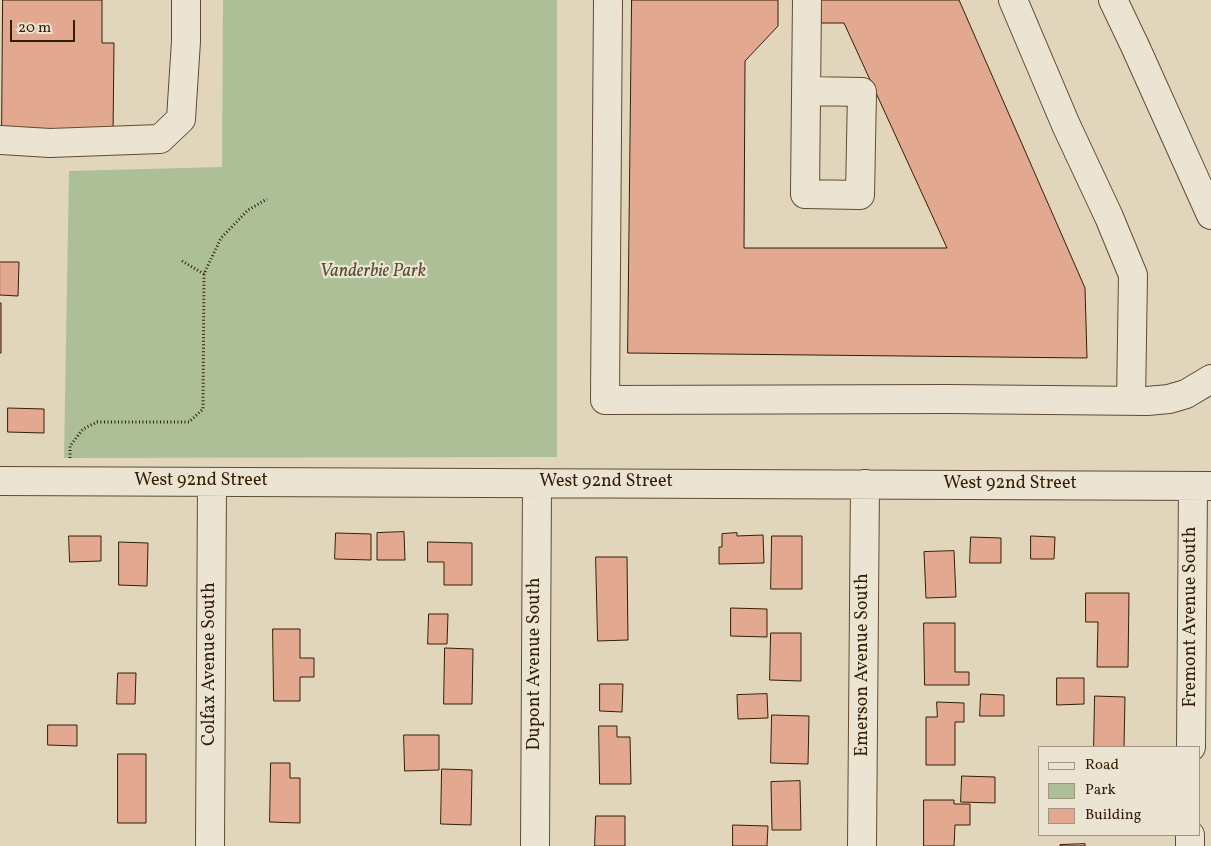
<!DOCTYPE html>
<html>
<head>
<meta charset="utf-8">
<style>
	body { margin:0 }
	#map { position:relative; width:1211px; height:846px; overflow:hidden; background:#e1d6bc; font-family:Vollkorn,serif }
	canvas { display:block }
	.legend { position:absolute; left:1038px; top:746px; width:162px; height:90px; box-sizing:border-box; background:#ece4d3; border:1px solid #a29580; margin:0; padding:6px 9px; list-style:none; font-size:15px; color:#341e04 }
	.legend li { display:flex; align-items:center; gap:10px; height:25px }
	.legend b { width:25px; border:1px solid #a29580 }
	.scale { position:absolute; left:10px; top:20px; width:65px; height:22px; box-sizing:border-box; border:2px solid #341e04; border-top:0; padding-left:6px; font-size:15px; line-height:18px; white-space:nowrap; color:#341e04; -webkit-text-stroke:4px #ece4d3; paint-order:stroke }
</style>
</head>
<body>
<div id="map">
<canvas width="1211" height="846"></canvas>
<ul class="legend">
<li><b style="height:6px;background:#ece4d3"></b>Road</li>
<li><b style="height:14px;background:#adbf96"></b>Park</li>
<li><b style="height:14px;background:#e3a990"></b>Building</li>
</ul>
<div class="scale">20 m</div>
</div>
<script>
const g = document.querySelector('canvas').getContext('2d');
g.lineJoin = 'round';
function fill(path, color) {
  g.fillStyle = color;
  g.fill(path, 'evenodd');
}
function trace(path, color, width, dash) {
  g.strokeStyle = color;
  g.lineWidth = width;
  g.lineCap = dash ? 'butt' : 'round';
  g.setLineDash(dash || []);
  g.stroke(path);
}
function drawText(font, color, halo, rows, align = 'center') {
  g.font = font + ' Vollkorn,serif';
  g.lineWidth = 4.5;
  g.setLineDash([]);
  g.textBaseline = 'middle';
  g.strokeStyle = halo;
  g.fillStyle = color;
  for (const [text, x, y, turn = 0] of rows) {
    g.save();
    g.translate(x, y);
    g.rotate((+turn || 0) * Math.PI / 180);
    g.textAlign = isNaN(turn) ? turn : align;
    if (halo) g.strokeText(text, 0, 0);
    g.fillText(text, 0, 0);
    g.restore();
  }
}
fill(new Path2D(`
	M223,0H557V457L64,458L69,171L222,167Z`), '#adbf96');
const building = new Path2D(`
	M3,0H102V43H114L113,134L2,133Z
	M632,0H778V26L745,61L744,248H947L844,23H821V0H959L1085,288L1087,358L628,353Z
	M0,262H19L18,296L0,295Z
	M0,303H1V353H0Z
	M8,408L44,409V433L8,432Z
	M404,532L405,560H377V533Z
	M336,533L371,534V560L335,559Z
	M737,533V536L763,535L764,563L719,564V547H722V534Z
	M69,536H101V561L70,562Z
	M772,536H802V589H771Z
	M1031,536L1055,537L1054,559H1031Z
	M971,537L1001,538V563H970Z
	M119,542L148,543L147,586L119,585Z
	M428,542L472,543V585H444V562H428Z
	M954,551L956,597L926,598L924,552Z
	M596,557H627L628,640L598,641Z
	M1086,593H1129L1128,667H1097L1098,622H1086Z
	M731,608L767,609V637L731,636Z
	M429,614H448L447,644H428Z
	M924,623H955V672H969V685H925Z
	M273,629H300V658H314V677H300V701H274Z
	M771,633H801V681L770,680Z
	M445,648L473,649L472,704H444Z
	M118,673H136L135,704H117Z
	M1057,678H1084V704L1057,705Z
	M600,684H623L622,712L600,711Z
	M767,694L768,718L738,719L737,695Z
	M981,694L1004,695V716H980Z
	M1095,696L1125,697L1124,747H1094Z
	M937,702L964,703V722H955V765H926V717H937Z
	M772,715L809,716L808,764L771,763Z
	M48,725H77V746L48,745Z
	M599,726H617V737H630L631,784H600Z
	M404,735H439V770L405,771Z
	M118,754H146V823H118Z
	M271,763H290V778H300V823L270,822Z
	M442,769L472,770L471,825L441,824Z
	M962,776L995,777V803L961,802Z
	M800,781L801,830H772L771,782Z
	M924,800H954V804H970V825H955L954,846H924Z
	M596,816H625V846H595Z
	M733,825L768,826L767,846H733Z
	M1085,844V846H1060V845Z`);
fill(building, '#e3a990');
trace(building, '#341e04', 1);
const minor = new Path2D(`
	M608,0L605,400L948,399L1147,401L1169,399L1186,394L1211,379
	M1013,0L1066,125L1109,217L1133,275L1131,401
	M1113,0L1135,46L1211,215
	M806,91L862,92L860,195L805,194L807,0
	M0,140L50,143L160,139L181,119L186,41V0
	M0,481L1211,486
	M1191,747L1193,486
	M210,846L212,482
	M535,846L537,483
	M862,846L865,484
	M1190,846V835`);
trace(minor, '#5f4c32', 30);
trace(new Path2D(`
	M182,261L204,274
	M70,458V446L83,429L97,422H189L203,409L204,274L221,238L248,210L267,199`), '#341e04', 3, [1, 2.5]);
trace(minor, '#ece4d3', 28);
drawText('italic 18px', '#584e30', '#ece4d3', [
	["Vanderbie Park",373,273]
]);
drawText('18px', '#341e04', '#ece4d3', [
	["West 92nd Street",201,482],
	["West 92nd Street",606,483],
	["West 92nd Street",1010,485],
	["Fremont Avenue South",1192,617,-90],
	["Colfax Avenue South",211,664,-90],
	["Dupont Avenue South",536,664,-90],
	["Emerson Avenue South",864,665,-90]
]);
</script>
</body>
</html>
